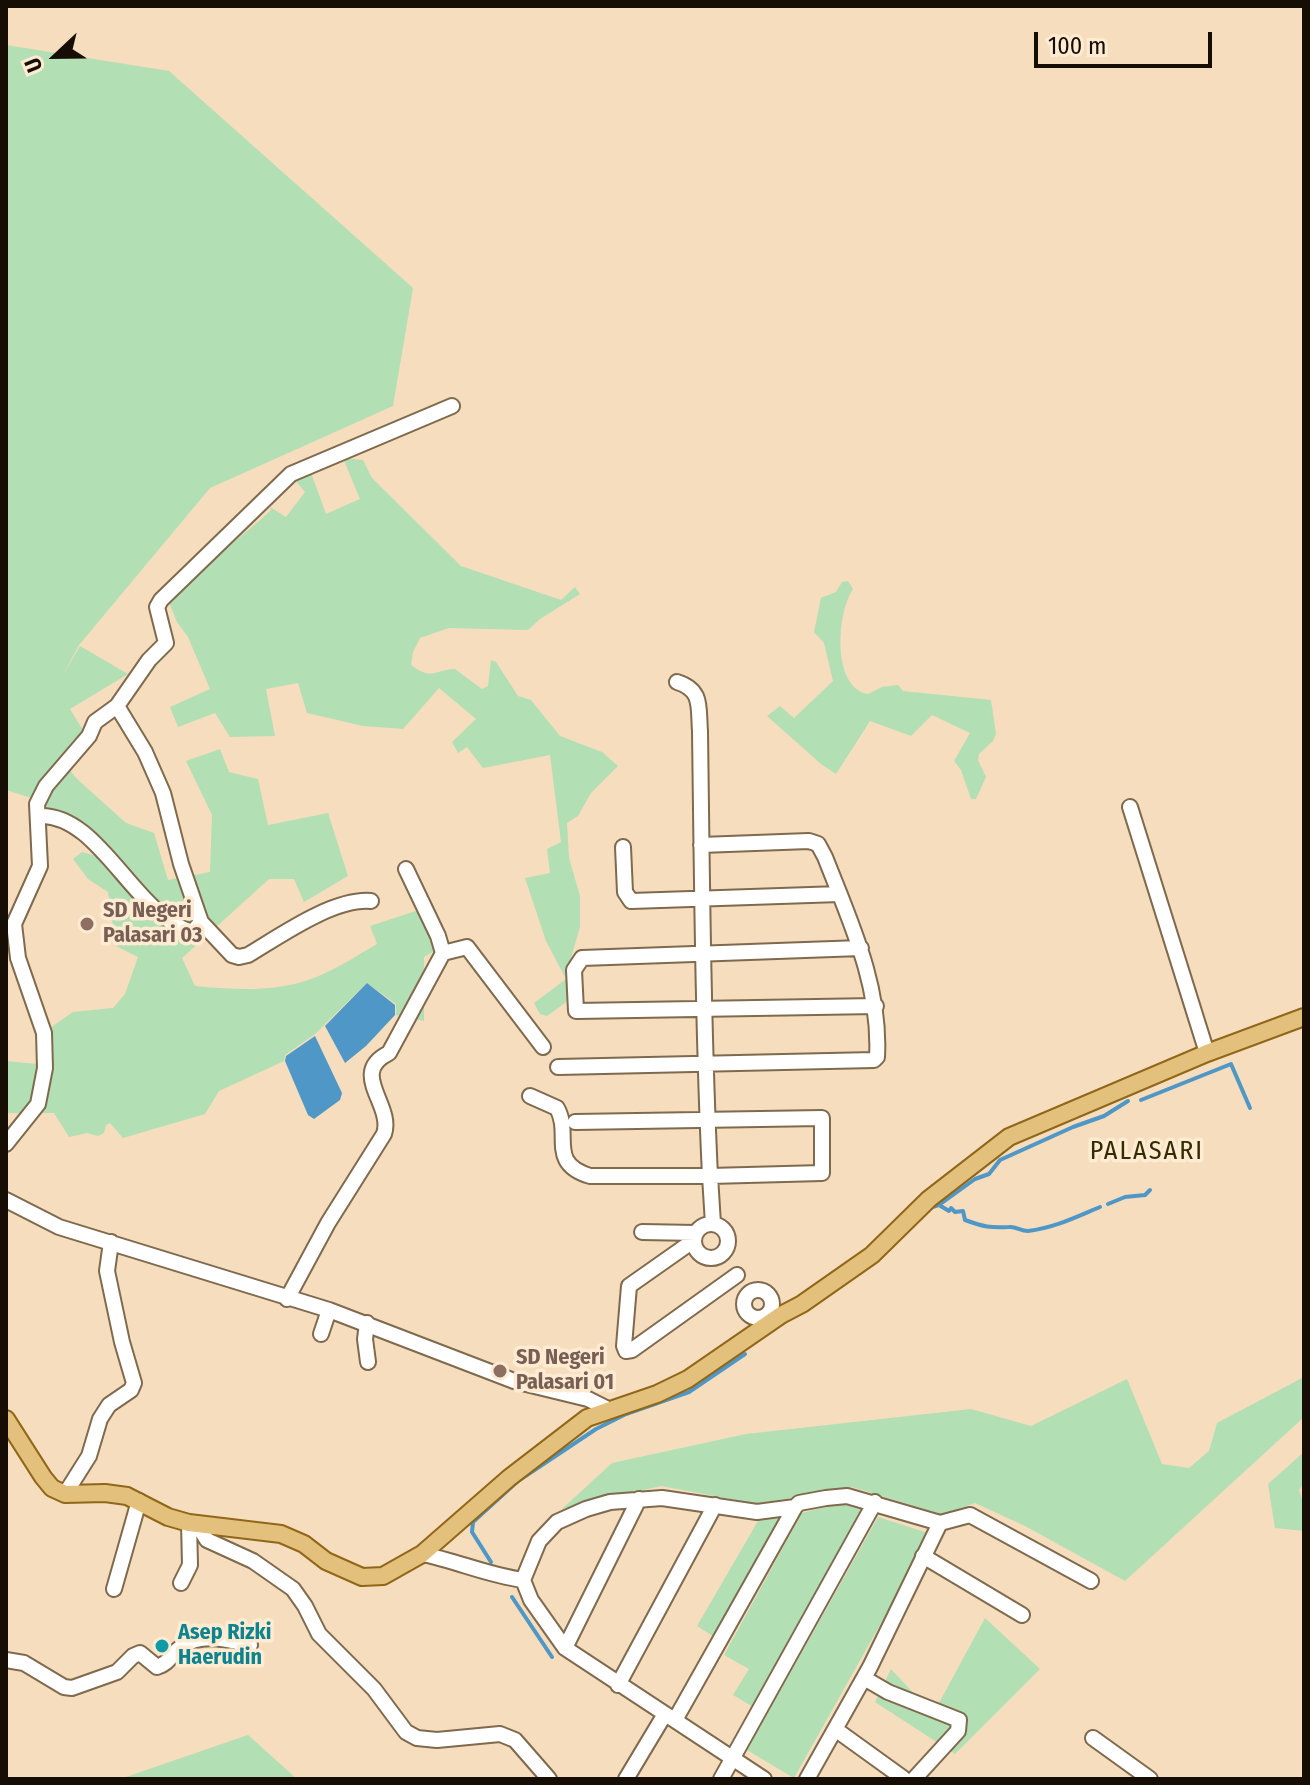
<!DOCTYPE html>
<html>
<head>
<meta charset="utf-8">
<style>
	body { margin:0 }
	#map { position:relative; width:1310px; height:1785px; overflow:hidden; background:#f5ddbe; font-family:"Fira Sans Condensed",sans-serif }
	canvas { display:block }
	.frame { position:absolute; inset:0; border:8px solid #160e04; pointer-events:none }
	.north { position:absolute; left:16px; top:16px; width:80px; height:80px; -webkit-text-stroke:6px #feebd2; paint-order:stroke; rotate:248deg; font-size:22px; font-weight:700; line-height:32px; text-align:center; color:#160e04 }
	.north::after { content:''; display:block; margin:auto; width:28px; height:36px; background:#160e04; clip-path:polygon(50% 0,100% 100%,50% 72%,0 100%) }
	.scale { position:absolute; left:1034px; top:32px; width:178px; height:36px; box-sizing:border-box; border:4px solid #160e04; border-top:0; padding-left:10px; font-size:24px; line-height:28px; white-space:nowrap; color:#160e04; -webkit-text-stroke:6px #feebd2; paint-order:stroke }
</style>
</head>
<body>
<div id="map">
<canvas width="1310" height="1785"></canvas>
<div class="frame"></div>
<div class="north">U</div>
<div class="scale">100 m</div>
</div>
<script>
const g = document.querySelector('canvas').getContext('2d');
g.lineJoin = 'round';
function fill(path, color) {
  g.fillStyle = color;
  g.fill(path, 'evenodd');
}
function trace(path, color, width, dash) {
  g.strokeStyle = color;
  g.lineWidth = width;
  g.lineCap = dash ? 'butt' : 'round';
  g.setLineDash(dash || []);
  g.stroke(path);
}
function drawText(font, color, halo, rows, align = 'center') {
  g.font = font + ' "Fira Sans Condensed",sans-serif';
  g.lineWidth = 7;
  g.setLineDash([]);
  g.textBaseline = 'middle';
  g.strokeStyle = halo;
  g.fillStyle = color;
  for (const [text, x, y, turn = 0] of rows) {
    g.save();
    g.translate(x, y);
    g.rotate((+turn || 0) * Math.PI / 180);
    g.textAlign = isNaN(turn) ? turn : align;
    if (halo) g.strokeText(text, 0, 0);
    g.fillText(text, 0, 0);
    g.restore();
  }
}
fill(new Path2D(`
	M6,45L169,71L413,288L393,406L210,488L79,645L62,677L80,646L128,674L70,709L86,735L62,760L76,778L126,823L154,833L168,880L210,872L212,815L186,761L220,749L229,772L258,779L268,825L328,813L348,876L304,902L294,879H269L182,958L195,986C237,990 281,993 321,975C340,967 358,955 377,944L370,926L425,908L446,944L424,957V1021L396,1015V1004L367,983L315,1034L285,1055L284,1061L219,1091L205,1114L123,1138L110,1123L106,1125L104,1133L98,1136L87,1133L69,1137L54,1113H6V1061L37,1064L41,1027L50,1028L73,1012L113,1008L125,994L138,957L116,946L108,892L88,879L73,859L82,852L97,856L100,845L38,800L6,790Z
	M343,458L363,460L372,478L461,566L561,600L575,587L580,594L540,619L528,630L449,628L420,638L413,652L411,665C433,681 433,670 455,669L482,689L488,686L491,660L496,662L518,696L531,700L560,736L602,752L618,766L591,793L578,816L567,823L569,858L580,896V927L569,965L573,988L565,1003L547,1016L540,1014L534,1003L566,979L546,941L525,878L550,873L547,849L561,842L550,755L483,768L467,747L458,753L452,742L476,719L439,688L403,729L363,726L307,713L298,683L266,689L275,736L230,737L215,713L178,727L170,707L210,689L188,637L177,622L167,598L259,521L271,510L270,507L286,517L305,492L293,478L310,470L326,514L360,499Z
	M848,581L853,589C837,612 831,687 868,694L882,687L898,685L903,691L991,700L996,734L993,741L979,754L978,760L986,777L976,799H971L961,770L954,761L970,733L932,715L911,736L870,721L836,774L821,764L767,716L780,706L794,718L833,681L824,643L814,632L821,598L836,592L842,582Z
	M1304,1377V1417L1125,1581L1025,1526L975,1503L944,1515L852,1487L757,1504L661,1486L562,1509L612,1463L746,1434L971,1409L1031,1426L1127,1379L1162,1464L1189,1468L1209,1451L1217,1423Z
	M1304,1452V1483L1299,1490L1304,1505V1531L1275,1528L1268,1484Z
	M840,1503L867,1512L755,1708L733,1695L749,1669L724,1655L802,1513Z
	M878,1517L931,1534L794,1778L747,1750Z
	M780,1518H785L719,1640L697,1626L758,1521Z
	M985,1618L1040,1669L955,1754L875,1702L891,1669L933,1714Z
	M248,1735L297,1779H120Z`), '#b3dfb4');
fill(new Path2D(`
	M367,983L395,1005V1015L366,1046L345,1063L325,1026Z
	M315,1036L342,1093L340,1100L314,1119L308,1115L285,1061L286,1056Z`), '#4f97c6');
trace(new Path2D(`
	M1141,1100L1231,1064L1250,1108
	M1108,1204L1125,1197L1145,1195L1150,1190
	M939,1205L949,1211L951,1208L955,1212L963,1211L965,1220C984,1227 990,1228 1009,1227C1016,1226 1020,1231 1028,1231C1054,1228 1076,1217 1100,1207
	M929,1208L939,1205L975,1179L989,1174L1000,1160L1073,1127L1104,1116L1128,1101
	M491,1562L472,1532L473,1522L518,1481L596,1429L626,1414L689,1392L745,1354
	M512,1597L552,1657`), '#4f97c6', 4);
const minor = new Path2D(`
	M1130,807L1207,1053
	M38,816C98,812 132,911 189,931L194,930L201,922L181,864L163,793L145,752L117,706
	M623,847L625,892L631,901L840,894
	M201,922L232,955L239,957L248,955C280,936 333,898 371,901
	M861,948L582,958L574,970L576,1011L876,1006
	M443,953L467,947L543,1047
	M558,1067L874,1060L877,1057C881,986 850,921 825,857L818,844L809,841L701,845
	M530,1096L557,1108C572,1135 547,1163 590,1176H710L713,1224
	M575,1122L822,1118V1173L710,1176C703,1028 702,879 700,731C698,707 703,690 677,682
	M6,1144L38,1104L45,1068L44,1033L18,958L14,924L40,866L37,804L46,786L89,736L95,722L117,706L149,660L166,643L157,607L161,600L291,474L452,406
	M6,1200L59,1227L329,1310L514,1381L588,1399L608,1409
	M694 1241a17 17 0 1 1 34 0a17 17 0 1 1-34 0Z
	M642,1232L696,1233
	M693,1241L629,1286L624,1346L626,1351L632,1350L737,1275
	M744 1304a14 14 0 1 1 28 0a14 14 0 1 1-28 0Z
	M287,1299L328,1223L384,1134C394,1105 348,1073 389,1053L443,953L438,936L406,869
	M367,1323L365,1339L368,1362
	M321,1334L329,1310
	M65,1494L89,1456L100,1419L109,1405L131,1390L134,1383L122,1342L107,1271L111,1242
	M197,1524L207,1540L253,1561L293,1589L305,1606L319,1634L374,1689L406,1732L417,1738L437,1740L500,1734L515,1740L549,1779
	M422,1554C457,1561 487,1575 523,1580L531,1600L565,1648L764,1779
	M923,1556L1022,1615
	M523,1580L539,1541L557,1522L586,1509L610,1502L662,1498L757,1512L795,1507L799,1503L826,1498L847,1496L940,1523L970,1515L1091,1581
	M181,1583L190,1565L189,1523
	M114,1589L139,1501
	M565,1648L639,1499
	M6,1660L24,1663L64,1687L72,1688L117,1672L133,1656L140,1653L157,1667C170,1663 171,1654 181,1647C202,1632 227,1640 250,1645
	M864,1678L888,1692L959,1720L958,1731L914,1779
	M618,1685L715,1505
	M675,1720L795,1507
	M835,1729L903,1778
	M1093,1738L1150,1779
	M626,1779L665,1714
	M721,1779L875,1502
	M807,1779L870,1667L940,1523`);
const major = new Path2D(`
	M6,1419L43,1477L52,1488L65,1494L105,1493L127,1496L168,1517L189,1523L281,1534L304,1544L326,1561L362,1577L383,1576L422,1554L509,1478L587,1418L657,1394L688,1379L781,1315L802,1304L872,1255L929,1199L1009,1137L1207,1053L1304,1017`);
trace(minor, '#7f6a4e', 18);
trace(major, '#906719', 20);
trace(minor, '#fff', 14);
trace(major, '#e3c17c', 16);
for (const [x, y, r, color] of [
	[87,924,8,"#8d6e63"],
	[500,1371,8,"#8d6e63"],
	[162,1646,8,"#0f9aa8"]
]) {
  const dot = new Path2D();
  dot.arc(x, y, r, 0, 2 * Math.PI);
  g.fillStyle = color;
  g.fill(dot);
  trace(dot, '#feebd2', 3);
}
drawText('bold 22px', '#785e54', '#feebd2', [
	["SD Negeri",103,911],
	["Palasari 03",103,936],
	["SD Negeri",516,1358],
	["Palasari 01",516,1383]
], 'left');
drawText('bold 22px', '#0d838f', '#feebd2', [
	["Asep Rizki",178,1633],
	["Haerudin",178,1658]
], 'left');
g.letterSpacing = '2px';
drawText('26px', '#342c00', '#feebd2', [
	["PALASARI",1147,1152]
]);
g.letterSpacing = '0px';
</script>
</body>
</html>
